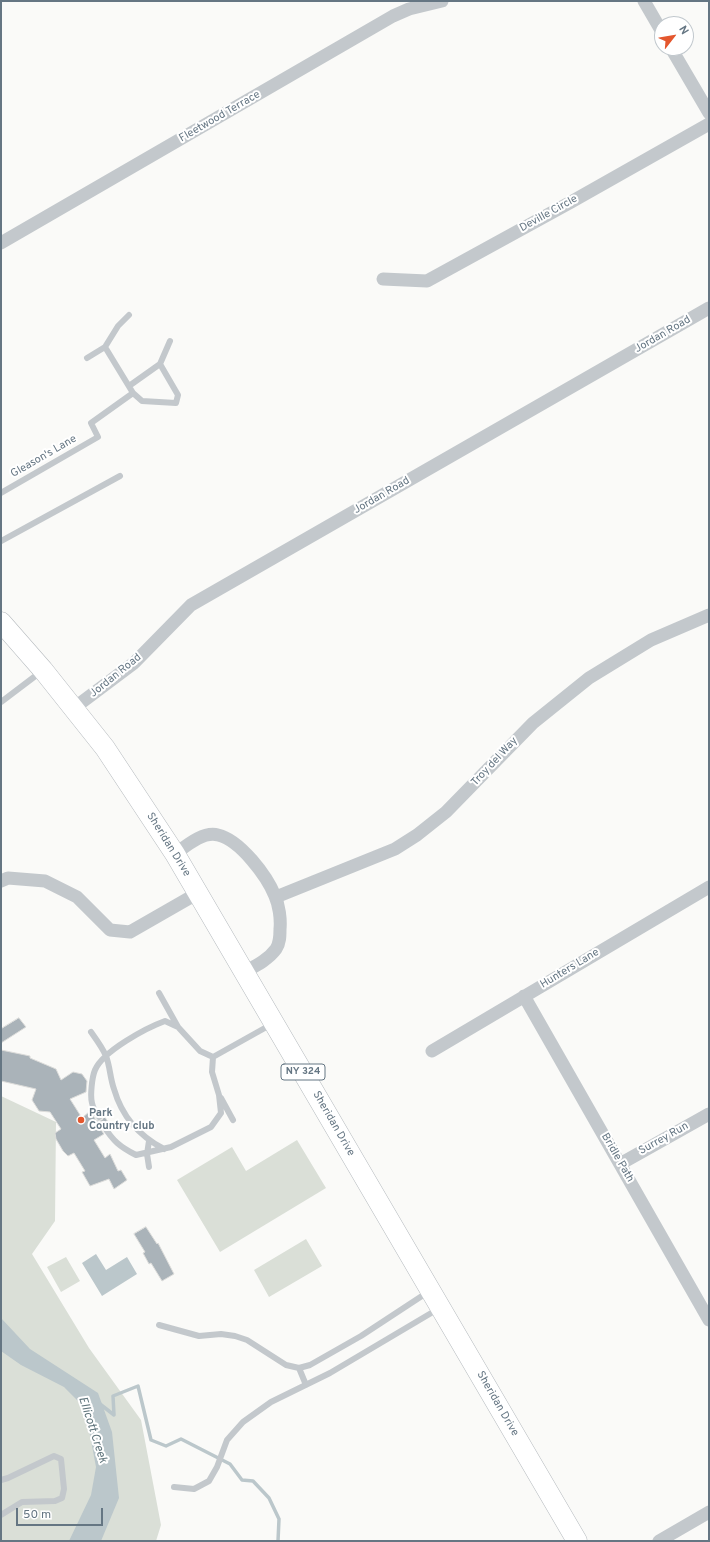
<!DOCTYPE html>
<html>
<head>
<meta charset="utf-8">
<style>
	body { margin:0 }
	#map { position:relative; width:710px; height:1542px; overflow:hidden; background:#fafaf8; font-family:Overpass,sans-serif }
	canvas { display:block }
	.frame { position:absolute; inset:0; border:2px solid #657683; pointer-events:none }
	.north { position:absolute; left:654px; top:16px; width:40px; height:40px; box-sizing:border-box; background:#fff; border:1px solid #c1c8cd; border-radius:50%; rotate:59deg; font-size:11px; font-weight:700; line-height:16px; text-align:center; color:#657683 }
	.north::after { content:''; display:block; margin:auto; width:14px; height:18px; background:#e4572e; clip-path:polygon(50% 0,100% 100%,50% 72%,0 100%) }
	.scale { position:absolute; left:16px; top:1508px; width:87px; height:18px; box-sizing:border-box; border:2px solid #657683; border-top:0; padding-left:5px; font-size:12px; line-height:14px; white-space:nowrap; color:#657683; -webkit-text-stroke:3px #fff; paint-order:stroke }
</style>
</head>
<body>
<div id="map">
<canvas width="710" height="1542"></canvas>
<div class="frame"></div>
<div class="north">N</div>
<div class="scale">50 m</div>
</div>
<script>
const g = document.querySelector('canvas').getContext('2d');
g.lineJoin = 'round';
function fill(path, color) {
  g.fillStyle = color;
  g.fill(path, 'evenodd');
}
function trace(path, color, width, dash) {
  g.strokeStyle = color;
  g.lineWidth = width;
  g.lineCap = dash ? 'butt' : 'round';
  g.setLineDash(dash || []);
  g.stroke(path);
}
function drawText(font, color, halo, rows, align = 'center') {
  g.font = font + ' Overpass,sans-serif';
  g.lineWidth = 4;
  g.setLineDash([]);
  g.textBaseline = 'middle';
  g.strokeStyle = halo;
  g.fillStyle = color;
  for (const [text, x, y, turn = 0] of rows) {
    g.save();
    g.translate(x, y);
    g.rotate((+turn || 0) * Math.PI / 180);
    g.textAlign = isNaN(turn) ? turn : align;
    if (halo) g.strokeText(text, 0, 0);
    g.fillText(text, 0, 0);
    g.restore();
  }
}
fill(new Path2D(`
	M1,1096L56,1122L55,1221L32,1254L89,1348L141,1420L161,1525L156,1541H1Z
	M297,1140L326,1188L220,1252L177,1180L232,1147L246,1171Z
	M306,1239L322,1266L269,1297L254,1270Z
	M66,1257L80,1281L61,1292L47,1267Z`), '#dadfd7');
fill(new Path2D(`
	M96,1254L106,1270L127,1257L137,1274L102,1296L82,1263Z
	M1,1318L30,1349L98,1393L112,1432L119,1498L101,1541H69L91,1495L96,1467L90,1435L79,1402L64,1387L21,1365L1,1351Z`), '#bbc7cb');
trace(new Path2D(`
	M100,1404L114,1415L113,1396L138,1386L151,1440L166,1446L181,1439L230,1464L242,1480L253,1481L269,1498L279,1519L278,1541`), '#bbc7cb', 3.5);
const building = new Path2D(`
	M19,1018L26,1027L1,1043V1029Z
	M1,1050L30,1056V1058L56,1069L61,1080L73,1072L82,1074L87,1081L86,1092L70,1099L82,1118L90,1111L96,1120L100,1121L103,1119V1114L108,1122L107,1123L103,1121L99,1123V1127L104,1134L94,1140L105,1158L110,1154L118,1171L121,1170L127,1180L114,1189L109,1179L90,1186L82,1172L85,1171L74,1153L68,1156L63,1151L56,1139L55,1133L61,1129L50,1112L39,1111L32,1100L36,1089L1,1081Z
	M146,1227L157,1244L158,1243L174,1274L162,1281L151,1263L149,1264L143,1253L145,1252L134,1234Z`);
fill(building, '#aab3b9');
trace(building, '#dcdcda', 1);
const primary = new Path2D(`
	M1,622L43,670L105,748L175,854L577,1541`);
trace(primary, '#b5babe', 21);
trace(new Path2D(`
	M87,358L105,347
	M129,386L160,364L170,341
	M133,393L142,401L176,403L178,395L160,364
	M1,493L98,437L91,423L133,393L105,347L118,326L129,315
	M1,541L120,476
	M1,702L42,671
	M159,993L178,1027
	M91,1032C96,1039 102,1047 106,1056C110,1066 110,1078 114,1089C122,1117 139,1136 164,1149
	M213,1057L272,1024
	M221,1098L233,1120
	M99,1117C96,1113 93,1108 92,1103C90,1096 92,1077 95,1070C103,1051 146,1028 165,1021L178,1027L200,1051L213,1057L212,1072L219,1095L221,1113L211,1127L171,1147L136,1155C120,1147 113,1141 103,1125
	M149,1167L147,1154L149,1141
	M159,1325L199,1336L221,1334L235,1336L247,1340L286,1365L299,1368L310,1365L361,1336L428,1292
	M299,1368L306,1385
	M1,1480L8,1478L54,1456L61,1459L64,1489L62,1498L55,1501L22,1502L1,1515
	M174,1487L194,1489L209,1481L217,1467L227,1440L243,1422L271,1402L330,1373L438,1309`), '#c3c8cc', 6);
trace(new Path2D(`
	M644,1L662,32
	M671,48L709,113
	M1,243L393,16L409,9L442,1
	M383,279L427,281L571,202L709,124
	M74,708L134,663L191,605L709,308
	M175,854C186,846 203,831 218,835C240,840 267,876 275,896C279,905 281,919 280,929C280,936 280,943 276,949C268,960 255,966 244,972
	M1,881L8,878L45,881L77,897L110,930L130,932L198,893
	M276,897L395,849L417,835L446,812L533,723L589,678L651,640L709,615
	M524,996L709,1320
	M432,1051L709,887
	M620,1164L709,1114
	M659,1541L709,1512`), '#c3c8cc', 13);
trace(primary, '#fff', 20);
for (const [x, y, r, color] of [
	[81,1120,4,"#e4572e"]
]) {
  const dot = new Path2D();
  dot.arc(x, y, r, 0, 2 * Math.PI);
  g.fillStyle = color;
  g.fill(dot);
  trace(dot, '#fff', 1.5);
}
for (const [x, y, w] of [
	[303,1072,44]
]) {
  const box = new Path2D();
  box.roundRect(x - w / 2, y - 8, w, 16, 3);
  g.fillStyle = '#fff';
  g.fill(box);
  trace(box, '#657683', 1);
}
drawText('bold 10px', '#657683', null, [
	["NY 324",303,1072]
]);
drawText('11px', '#657683', '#fff', [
	["Fleetwood Terrace",220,117,-30],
	["Deville Circle",549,214,-29],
	["Jordan Road",663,335,-30],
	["Gleason's Lane",44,457,-30],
	["Jordan Road",382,496,-30],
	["Jordan Road",116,676,-39],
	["Troy del Way",495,762,-47],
	["Sheridan Drive",168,845,58],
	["Hunters Lane",570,969,-31],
	["Sheridan Drive",333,1124,60],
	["Surrey Run",664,1139,-29],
	["Bridle Path",617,1158,60],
	["Sheridan Drive",497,1404,60]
]);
drawText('bold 11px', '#657683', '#fff', [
	["Park",89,1114],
	["Country club",89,1127]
], 'left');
drawText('italic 12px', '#60757c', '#fff', [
	["Ellicott Creek",92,1430,72]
]);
</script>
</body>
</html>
